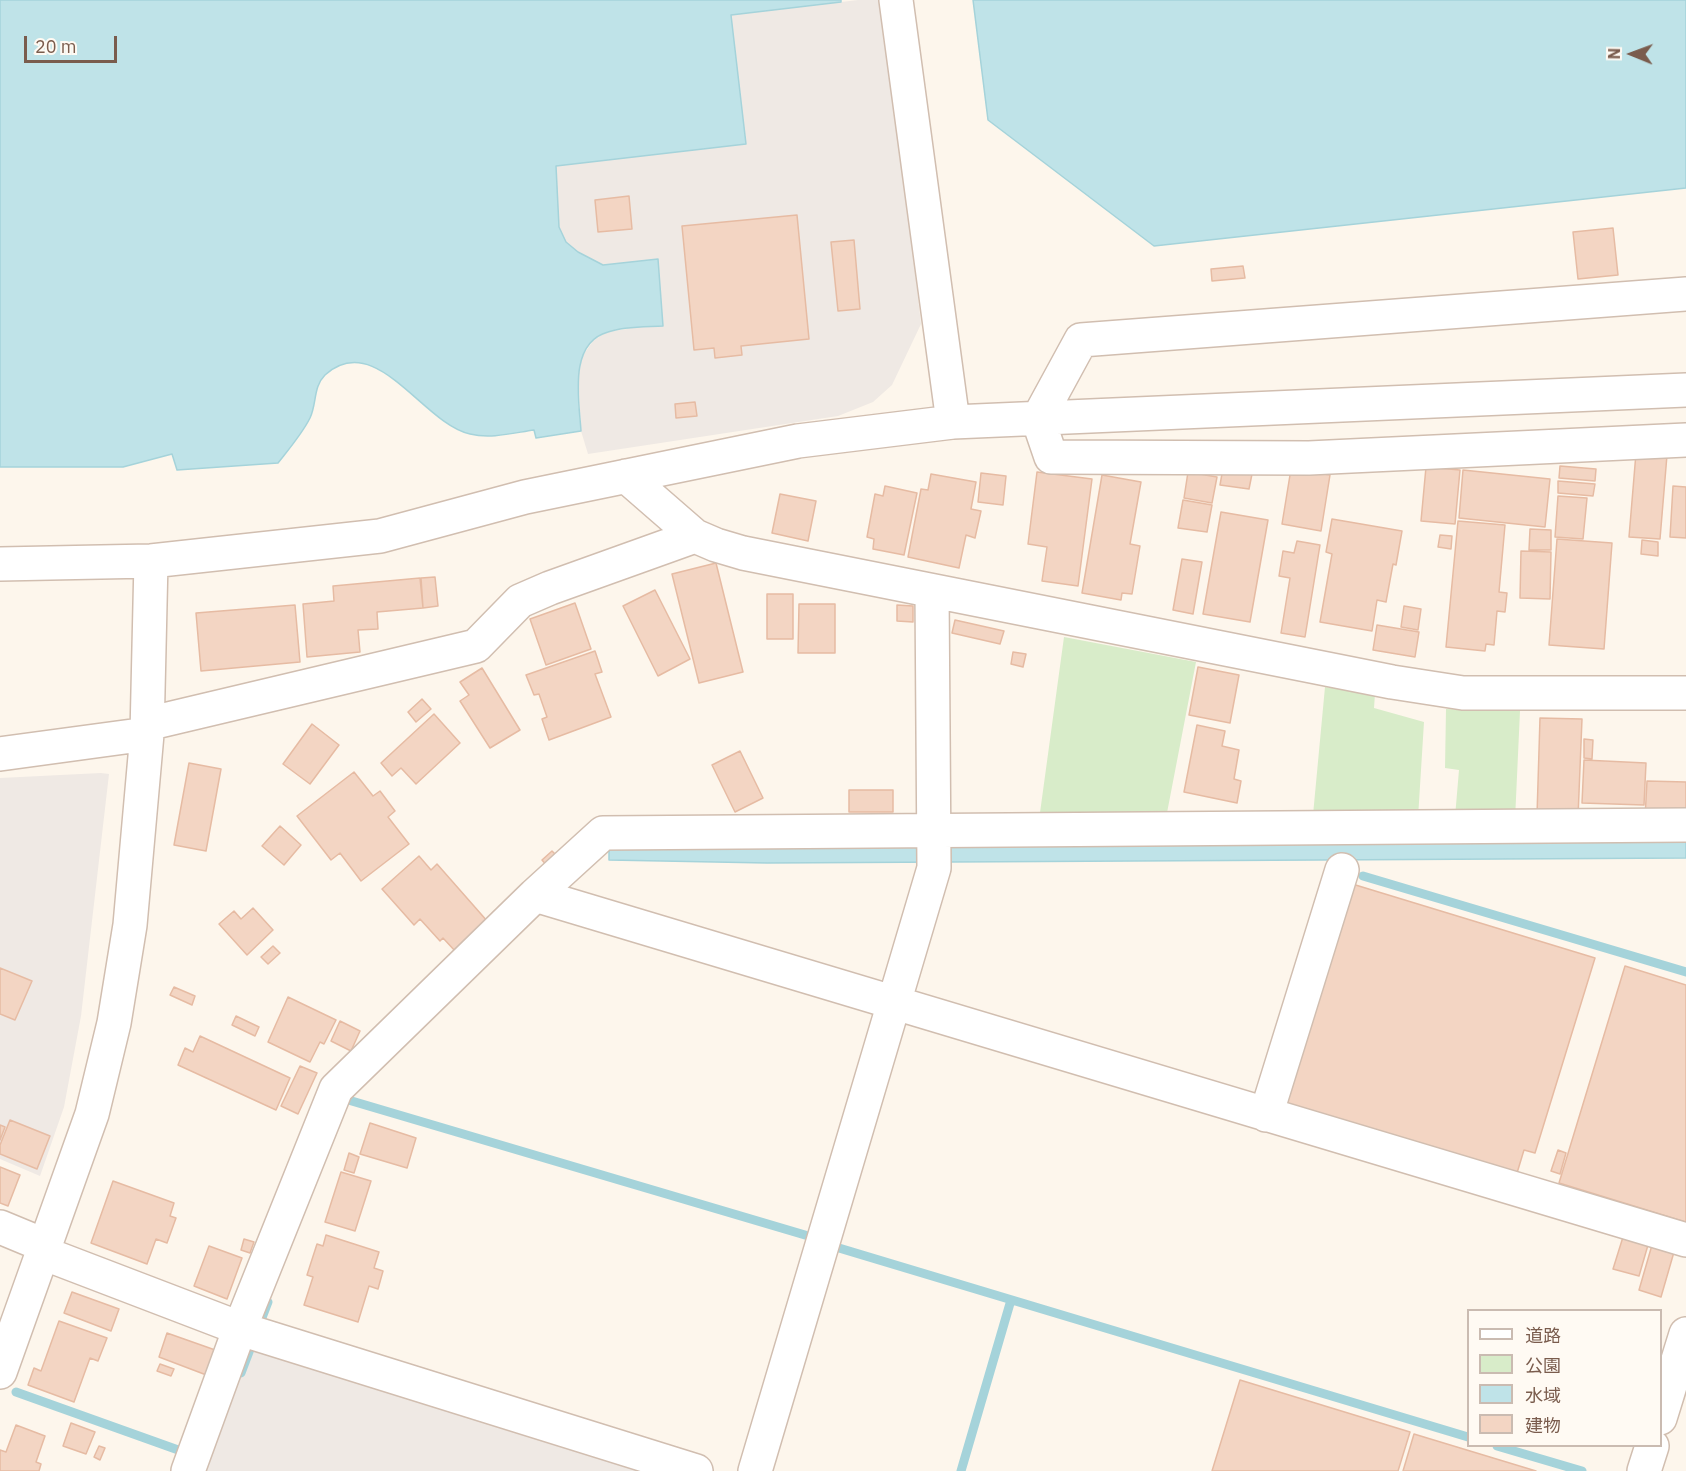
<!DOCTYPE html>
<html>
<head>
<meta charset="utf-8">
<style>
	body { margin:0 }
	#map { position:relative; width:1686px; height:1471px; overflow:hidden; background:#fdf6ec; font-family:"IBM Plex Sans","Noto Sans JP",sans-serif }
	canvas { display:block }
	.legend { position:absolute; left:1467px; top:1309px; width:195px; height:138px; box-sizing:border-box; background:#fffaf3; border:2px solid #cabbb1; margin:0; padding:8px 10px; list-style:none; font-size:18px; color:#7a5c4d }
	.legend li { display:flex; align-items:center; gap:12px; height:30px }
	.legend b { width:30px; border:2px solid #cabbb1 }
	.north { position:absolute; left:1602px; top:24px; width:60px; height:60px; -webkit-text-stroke:4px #fffaf3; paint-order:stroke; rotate:271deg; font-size:16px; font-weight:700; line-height:24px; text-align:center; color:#7a5c4d }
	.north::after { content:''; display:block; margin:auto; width:21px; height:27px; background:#7a5c4d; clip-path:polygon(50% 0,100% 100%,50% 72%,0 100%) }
	.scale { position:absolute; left:24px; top:36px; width:93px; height:27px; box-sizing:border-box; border:3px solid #7a5c4d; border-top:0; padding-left:8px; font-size:18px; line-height:21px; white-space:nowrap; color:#7a5c4d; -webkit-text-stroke:4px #fffaf3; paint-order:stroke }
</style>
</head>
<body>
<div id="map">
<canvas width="1686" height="1471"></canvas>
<ul class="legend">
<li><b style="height:8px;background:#fff"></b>道路</li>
<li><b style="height:16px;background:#d8ecc9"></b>公園</li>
<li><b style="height:16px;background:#bfe3e8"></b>水域</li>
<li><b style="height:16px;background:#f3d5c3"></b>建物</li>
</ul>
<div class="north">N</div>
<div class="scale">20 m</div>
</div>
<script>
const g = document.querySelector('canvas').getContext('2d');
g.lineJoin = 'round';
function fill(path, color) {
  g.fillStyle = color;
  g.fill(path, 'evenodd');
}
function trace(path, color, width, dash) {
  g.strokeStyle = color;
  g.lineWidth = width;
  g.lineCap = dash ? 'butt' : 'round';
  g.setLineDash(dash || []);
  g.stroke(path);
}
fill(new Path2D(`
	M858,0H884L921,324L892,385L873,402L838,416L588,454L581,431L578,368L584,354L593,341L606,332L627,329L658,259L603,265L578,252L566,242L559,227L556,166L746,144L731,15Z
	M101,773L109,774L81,1016L64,1107L40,1176L0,1159V778Z
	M250,1349L654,1471H204Z`), '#efe9e4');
fill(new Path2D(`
	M1064,637L1196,662L1166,818L1039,820Z
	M1325,687L1375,694L1374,708L1424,722L1418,818L1313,815Z
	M1446,709L1520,711L1515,820L1455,817L1459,770L1445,768Z`), '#d8ecc9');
const water = new Path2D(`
	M0,0H841V2L731,15L746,144L556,166L559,227L566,242L578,252L603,265L658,259L663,326C646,327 625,326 608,332C568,343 579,400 581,431L536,438L534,430C513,433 491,439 470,434C423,424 376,329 325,375C313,387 317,403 310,418C302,434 289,449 278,463L177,470L172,454L123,467H0Z
	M973,0H1686V188L1154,246L988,120Z
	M1686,837V858L767,863L609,860V845Z`);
fill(water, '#bfe3e8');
trace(water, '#a5d3da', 1.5);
trace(new Path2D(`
	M1363,876L1686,972
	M345,1099L805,1235
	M839,1248L1468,1437
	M241,1373L268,1302
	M16,1392L181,1451
	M1497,1446L1582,1471
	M961,1471L1011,1300`), '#a5d3da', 9);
const building = new Path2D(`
	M629,196L632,229L598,232L595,200Z
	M797,215L809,339L741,346L742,355L715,358L714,348L694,350L682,226Z
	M1613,228L1618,275L1578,279L1573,232Z
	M854,240L860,309L838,311L831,242Z
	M1243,266L1245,278L1212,281L1211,269Z
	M695,402L697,416L676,418L675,404Z
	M1636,453L1667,455L1660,539L1629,537Z
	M1560,466L1596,469L1595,481L1559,478Z
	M1426,467L1460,470L1455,524L1421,521Z
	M1223,468L1252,474L1249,489L1220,485Z
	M1291,469L1330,475L1321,531L1282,524Z
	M1463,470L1550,479L1545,527L1459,518Z
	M1037,472L1092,479L1078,586L1042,581L1047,547L1028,544Z
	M1188,472L1217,477L1212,503L1184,498Z
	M981,473L1006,476L1003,505L978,502Z
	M931,474L976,482L971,509L981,511L975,538L966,535L959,568L908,557L921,489L928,490Z
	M1102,475L1141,482L1130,544L1140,546L1132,594L1122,593L1121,600L1082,593Z
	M1558,481L1595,484L1593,496L1558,493Z
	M885,486L917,493L904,555L873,549L874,539L867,537L875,494L883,496Z
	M1673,486L1686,487V538L1670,537Z
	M780,494L816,501L808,541L772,533Z
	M1558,496L1587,498L1583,539L1555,537Z
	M1183,500L1212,505L1207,532L1178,528Z
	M1221,512L1268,520L1250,622L1203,614Z
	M1332,519L1402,531L1396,565L1393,564L1386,602L1377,600L1372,631L1320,622L1332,554L1326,552Z
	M1458,521L1505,525L1499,592L1507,593L1505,612L1497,611L1494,645L1486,644L1485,651L1446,647Z
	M1530,529L1551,530V550H1529Z
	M1440,535L1452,536L1451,549L1438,547Z
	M1557,539L1612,543L1604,649L1549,645Z
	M1642,540L1658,542V556L1641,554Z
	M1297,541L1320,545L1305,637L1281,633L1290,578L1279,576L1283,551L1294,553Z
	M1521,551L1551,552L1550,599L1520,598Z
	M1182,559L1202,562L1193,614L1173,610Z
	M716,563L743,672L699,683L672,574Z
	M435,577L438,606L423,608L421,578Z
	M420,578L423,608L377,612L378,629L358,630L360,652L307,657L303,604L334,601L333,586Z
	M655,590L690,659L658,676L623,606Z
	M767,594H793V639H767Z
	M575,603L591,649L546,665L530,619Z
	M799,604H835V653H798Z
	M295,605L300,662L201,671L196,613Z
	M897,605L913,606V622L897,621Z
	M1404,606L1421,609L1418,630L1401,627Z
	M955,620L1004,631L1000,644L952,633Z
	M1377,625L1419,632L1415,657L1373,650Z
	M595,651L602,672L595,674L611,717L549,740L542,719L547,717L539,694L534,695L526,675Z
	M1013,652L1026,654L1023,667L1011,664Z
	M1198,667L1239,675L1230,723L1189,715Z
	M482,668L520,730L490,748L460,701L469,695L460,682Z
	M422,699L431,709L416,722L408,712Z
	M434,714L460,743L416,784L401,768L392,776L381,763Z
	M1540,718L1582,719L1578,817L1537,815Z
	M312,724L339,745L310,784L283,764Z
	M1197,725L1225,731L1222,746L1239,750L1234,779L1241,781L1237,803L1184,792Z
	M1584,739L1593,740L1592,759L1584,758Z
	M740,751L763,798L735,812L712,765Z
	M1584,760L1646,763L1644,805L1582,803Z
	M189,763L221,769L206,851L174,845Z
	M354,772L373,796L380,791L395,811L388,817L409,844L361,881L340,853L331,860L297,816Z
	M1647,781L1686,782V819L1645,818Z
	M849,790H893V812H849Z
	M280,826L301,845L284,865L262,846Z
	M552,851L559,858L548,867L542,860Z
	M419,856L431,870L437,864L488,922L456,952L443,938L440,941L420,919L414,925L382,889Z
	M1349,883L1595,958L1535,1153L1524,1150L1517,1173L1283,1102Z
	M253,908L273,930L247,955L219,924L234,911L241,919Z
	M273,946L280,953L268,964L261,957Z
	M1625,966L1686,985V1222L1559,1183Z
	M0,968L32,981L15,1020L0,1014Z
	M174,987L195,996L192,1005L170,995Z
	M288,997L336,1020L324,1044L320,1042L310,1062L268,1042Z
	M236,1016L259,1027L255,1036L232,1025Z
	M340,1021L360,1031L351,1051L331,1041Z
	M200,1036L290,1078L276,1110L178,1065L185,1048L193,1052Z
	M300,1066L317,1073L298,1114L281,1106Z
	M10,1120L50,1136L37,1169L0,1154V1145Z
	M370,1123L416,1138L407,1168L360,1154Z
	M0,1125L5,1127L0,1140Z
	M1558,1150L1566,1153L1560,1174L1551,1171Z
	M349,1153L359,1157L354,1173L344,1170Z
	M0,1167L20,1175L8,1206L0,1203Z
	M341,1172L371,1181L355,1231L325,1222Z
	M113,1181L174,1203L170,1216L176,1218L167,1243L156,1239L147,1264L91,1243Z
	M326,1235L379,1252L374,1268L383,1271L378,1289L369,1286L358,1322L304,1305L313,1277L307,1275L317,1244L323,1246Z
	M1623,1237L1648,1245L1639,1276L1613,1269Z
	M244,1239L254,1242L250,1253L241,1250Z
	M1652,1245L1674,1252L1661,1297L1639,1290Z
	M209,1246L242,1258L227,1299L194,1286Z
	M72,1292L119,1309L111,1331L64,1313Z
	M59,1321L107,1338L98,1361L90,1358L74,1402L28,1385L34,1368L41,1371Z
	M167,1333L218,1351L209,1376L159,1357Z
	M160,1364L174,1369L171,1376L157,1371Z
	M1240,1380L1410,1432L1398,1471H1212Z
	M71,1423L95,1432L86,1454L63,1446Z
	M16,1425L45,1436L36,1462L41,1464L39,1471H0V1450L6,1452Z
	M1414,1434L1536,1471H1403Z
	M99,1446L105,1448L100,1460L94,1457Z`);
fill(building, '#f3d5c3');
trace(building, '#e6bba3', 1.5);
const minor = new Path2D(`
	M896,0L953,422
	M1686,294L1081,340L1038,419L1051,457L1309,458L1686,440
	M626,476L695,536L716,545L743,553L1392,682L1463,693H1686
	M0,564L151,561L380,536L525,497L798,441L953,422L1686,390
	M147,724L476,646L520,601L550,588L695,536
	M0,754L147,734
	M535,895L1686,1240
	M1266,1115L1342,870
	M0,1227L46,1246
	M43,1253L247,1331L696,1471
	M0,1372L92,1114L114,1023L130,925L147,734L151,561
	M1660,1418L1686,1334
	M188,1471L240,1328L336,1089L535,895L603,833L1686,825
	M755,1471L934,868L932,591
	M1644,1471L1652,1446`);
trace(minor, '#d1beb0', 36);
trace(minor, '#fff', 33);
</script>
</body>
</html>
